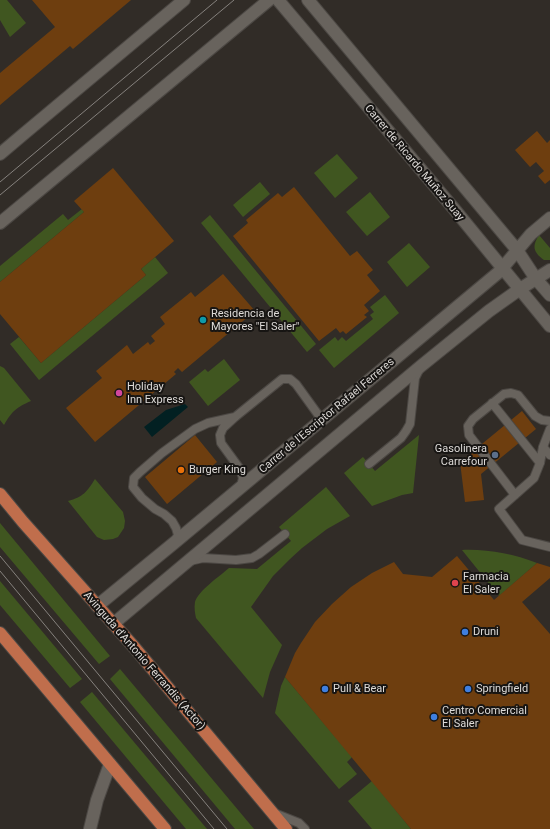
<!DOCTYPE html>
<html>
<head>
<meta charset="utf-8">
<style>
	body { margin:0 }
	canvas { display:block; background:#312c27 }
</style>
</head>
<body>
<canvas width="550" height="829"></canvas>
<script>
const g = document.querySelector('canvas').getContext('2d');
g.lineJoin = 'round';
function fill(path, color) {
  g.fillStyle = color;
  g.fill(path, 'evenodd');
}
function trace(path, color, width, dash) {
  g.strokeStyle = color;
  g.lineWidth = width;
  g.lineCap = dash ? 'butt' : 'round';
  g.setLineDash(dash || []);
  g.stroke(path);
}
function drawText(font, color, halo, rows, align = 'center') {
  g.font = font + ' Roboto,sans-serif';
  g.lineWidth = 4;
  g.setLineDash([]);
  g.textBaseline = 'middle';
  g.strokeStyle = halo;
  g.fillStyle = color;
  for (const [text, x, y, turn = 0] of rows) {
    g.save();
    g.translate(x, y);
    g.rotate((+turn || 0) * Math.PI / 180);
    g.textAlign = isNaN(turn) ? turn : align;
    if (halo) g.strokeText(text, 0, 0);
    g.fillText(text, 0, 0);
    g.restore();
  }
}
fill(new Path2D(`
	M0,0H7L26,23L10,37L0,20Z
	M337,154L358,178L335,198L314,173Z
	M260,182L270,194L243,217L233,205Z
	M370,192L390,217L367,236L346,212Z
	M82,209L84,212L0,282V266L63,214L68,220Z
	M210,215L316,344L307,352L201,223Z
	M539,235L550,248V260H544C533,252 532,246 539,235Z
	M409,243L430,267L407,287L387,262Z
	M155,257L168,273L39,380L10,344L19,337L41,363L146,275L141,269Z
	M385,295L399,313L334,368L319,350L335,337L338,341L342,337L346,341L373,319L370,315L374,312L370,307Z
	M224,359L240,380L208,406L189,382L205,369L208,372Z
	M0,366L4,368L31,401C17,407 12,411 4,425L0,420Z
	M419,435L413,493L402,495L372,506L344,473L363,457L375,471Z
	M95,479L123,512L125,521L124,528L118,537L113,539L104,540L97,537L68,501C83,497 87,492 95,479Z
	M326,487L350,516L327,529L302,548L290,559L273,576L251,607L282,645L270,672L263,698L196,618C195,613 194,608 195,602C198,591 220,576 229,568L257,569L291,541L279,527Z
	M0,523L110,656L99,664L0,547Z
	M462,550C488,549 513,554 537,563L499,596Z
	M0,581L82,679L70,688L0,605Z
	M120,669L254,829H235L110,679Z
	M285,677L352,757L347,762L357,774L339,789L275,713L281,686Z
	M92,692L207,829H186L80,702Z
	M372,781L411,829H372L348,801Z`), '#405620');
fill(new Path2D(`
	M185,404L188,407L152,437L144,427L166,410Z`), '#022022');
fill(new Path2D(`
	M32,0H131L73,49L70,46L0,105V73L55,27Z
	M537,131L547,143L550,140V180L545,184L538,176L544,171L536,162L530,167L515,150Z
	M113,168L174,241L141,269L146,275L41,363L0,314V282L84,212L74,201Z
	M294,187L350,256L357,251L373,270L367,275L380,291L364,305L369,311L364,315L367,317L346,334L343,331L340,333L336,328L319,341L233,236L248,223L246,220L278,193L282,197Z
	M223,274L255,311L182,372L178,368L174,372L176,374L95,442L66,408L102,378L96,371L127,345L133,354L148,342L150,345L155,341L151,336L165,324L160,317L191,292L195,297Z
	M522,411L536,429L481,474L484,500L465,502L460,462Z
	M195,435L217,462L167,504L145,477Z
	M457,556L494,600L537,563L550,567V578L522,602L550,634V829H411L285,677L295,653L301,643L315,622L332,604L351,587L372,573L394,562L403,574L432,577Z`), '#6e3e0f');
const lane = new Path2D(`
	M492,403L540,463
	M550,429L543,447L540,463L534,478L499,509L522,540L550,547
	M543,447L550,455
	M369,464L401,438L406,431L410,424L415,378L419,370
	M241,486L243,478L240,469L221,443L220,435L223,428L235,417L282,379H290L296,384L322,420
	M515,495L469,435L468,426L473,419L504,394L511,393L518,395L535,416L542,420L550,421
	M174,543L178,535L176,528L172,521L164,514L155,509L142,498L133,487L134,478L140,472L162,453L195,429L208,423L235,417
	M190,561L203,558L236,560L252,558L259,554L285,534
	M274,813L299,823L305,829`);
const street = new Path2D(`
	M278,0L455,210L550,326
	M308,0L517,250L536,279L550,295
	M97,606L174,543L499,272L531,234L550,218
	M113,624L421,366L489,311L520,289L550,270
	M90,829L97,800L110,764`);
const secondary = new Path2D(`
	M0,154L26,132L184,0
	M0,223L269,0`);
const primary = new Path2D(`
	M0,494L23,522L134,647L286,829
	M0,633L165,829`);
trace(lane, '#4c4844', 10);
trace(street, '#4c4844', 14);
trace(secondary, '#4c4844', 14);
trace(primary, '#4c4844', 14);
trace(lane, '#68635d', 8);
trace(street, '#68635d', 12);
trace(secondary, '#68635d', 12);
trace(primary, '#c06e4c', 12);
trace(new Path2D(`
	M0,182L217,0
	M0,195L234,0
	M0,556L227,829
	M0,571L214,829`), '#85817d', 1);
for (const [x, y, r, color] of [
	[203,320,4,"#0f9aa8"],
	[119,393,4,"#d1479c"],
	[495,455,4,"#5c6f8a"],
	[181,470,4,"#e8710a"],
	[455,583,4,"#e0444e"],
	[465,632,4,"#3f7fe0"],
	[325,689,4,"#3f7fe0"],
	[468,689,4,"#3f7fe0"],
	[434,717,4,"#3f7fe0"]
]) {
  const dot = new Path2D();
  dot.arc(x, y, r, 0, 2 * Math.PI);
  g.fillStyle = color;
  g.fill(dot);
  trace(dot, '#171513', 1.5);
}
drawText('11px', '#dedbd8', '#171513', [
	["Carrer de Ricardo Muñoz Suay",414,163,50],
	["Carrer de l'Escriptor Rafael Ferreres",327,416,-40],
	["Avinguda d'Antonio Ferrandis (Actor)",144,661,49]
]);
drawText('11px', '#dedbd8', '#171513', [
	["Residencia de",211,314],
	["Mayores \"El Saler\"",211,327],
	["Holiday",127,387],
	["Inn Express",127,400],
	["Gasolinera",487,449,"right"],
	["Carrefour",487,462,"right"],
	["Burger King",189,470],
	["Farmacia",463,577],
	["El Saler",463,590],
	["Druni",473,632],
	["Pull & Bear",333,689],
	["Springfield",476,689],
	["Centro Comercial",442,711],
	["El Saler",442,724]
], 'left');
</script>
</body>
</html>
